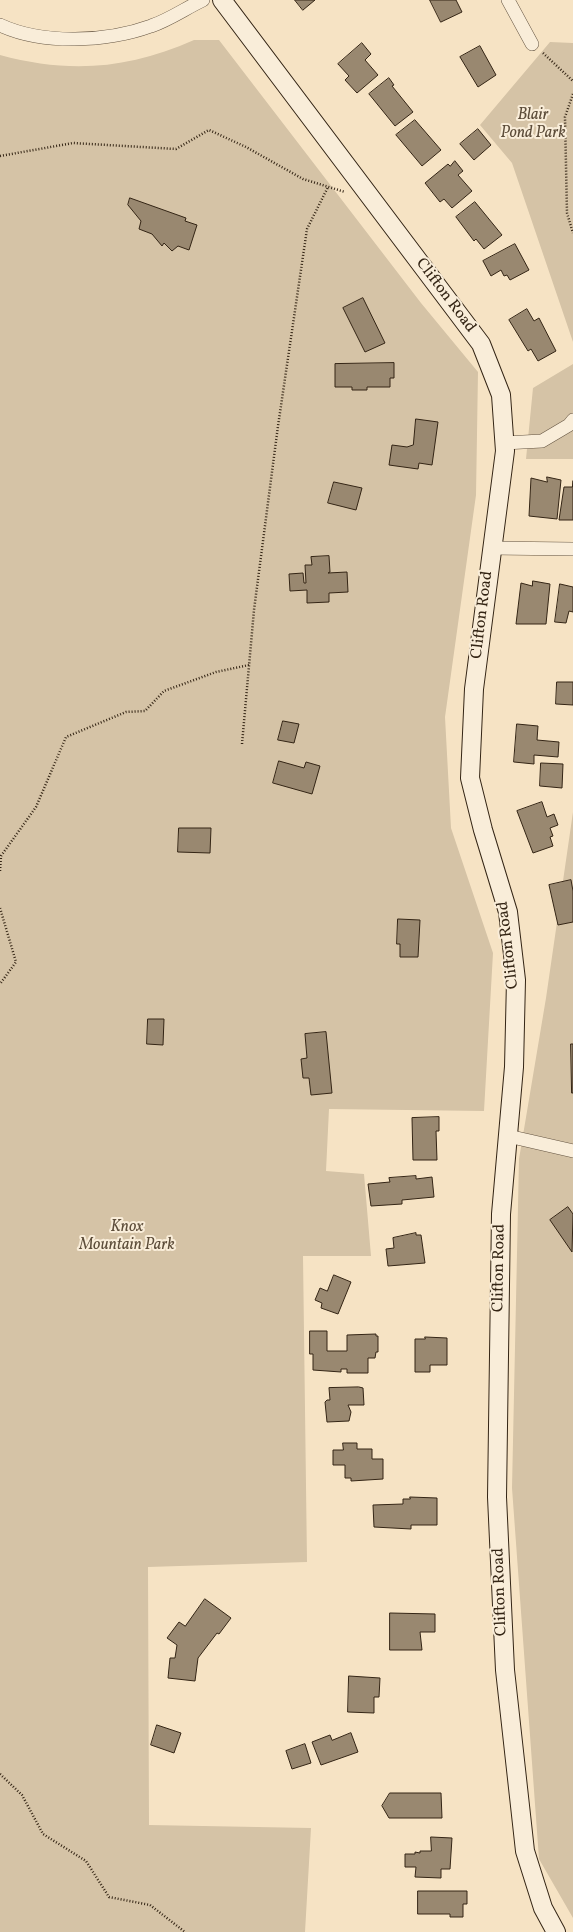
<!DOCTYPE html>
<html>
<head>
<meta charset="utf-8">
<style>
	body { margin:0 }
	canvas { display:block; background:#f6e3c4 }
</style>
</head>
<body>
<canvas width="573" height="1932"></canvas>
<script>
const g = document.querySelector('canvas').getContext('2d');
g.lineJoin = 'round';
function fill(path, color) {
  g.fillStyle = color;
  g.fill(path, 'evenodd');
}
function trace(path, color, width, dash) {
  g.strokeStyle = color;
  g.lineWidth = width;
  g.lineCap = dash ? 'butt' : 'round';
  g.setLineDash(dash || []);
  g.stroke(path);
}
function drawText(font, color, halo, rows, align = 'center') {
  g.font = font + ' Vollkorn,serif';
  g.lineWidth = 4;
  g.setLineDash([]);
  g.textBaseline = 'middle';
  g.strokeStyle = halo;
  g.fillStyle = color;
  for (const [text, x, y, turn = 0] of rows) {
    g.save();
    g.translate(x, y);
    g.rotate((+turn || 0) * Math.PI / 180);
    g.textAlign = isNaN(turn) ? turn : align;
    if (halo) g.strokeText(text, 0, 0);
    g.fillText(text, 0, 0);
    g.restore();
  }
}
fill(new Path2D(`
	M194,40H219L421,303L478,372L476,495L445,717L451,828L493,953L484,1111L329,1109L326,1171L364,1174L371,1256H303L307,1562L148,1567L149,1825L311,1828L305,1932H0V55C70,74 128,69 194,40Z
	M550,42L573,43V342L512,163L480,125Z
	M573,364V459H526L533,388Z
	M573,812V1918L539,1859L512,1488L519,1159L546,998Z`), '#d5c3a6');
const building = new Path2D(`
	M295,0H315L303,10Z
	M430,0H456L462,12L441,22Z
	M362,43L371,54L365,60L378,75L357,93L345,80L349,76L338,64Z
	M480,46L496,75L478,87L460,57Z
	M389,78L394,85L392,86L413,112L395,126L369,94Z
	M415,120L441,150L422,166L396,135Z
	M478,129L491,145L474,160L460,144Z
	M455,161L463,171L458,175L472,191L452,208L444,199L440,202L425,183L448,164L450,166Z
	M130,198L186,218L185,221L197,225L189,250L178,246L172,251L164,243L162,246L152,234L139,229L141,221L128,205Z
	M475,202L502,235L484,249L476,239L474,241L456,217Z
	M515,244L529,270L510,280L507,275L504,276L501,270L491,276L483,261Z
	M363,298L385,343L365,352L343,308Z
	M527,309L534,321L539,318L556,351L538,361L531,349L528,351L509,320Z
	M394,363V378H390V387H367V390H352V387H335V364Z
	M416,419L438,422L432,465L419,463L418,469L389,465L392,445L407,447L413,445Z
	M547,477L561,480L557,519L529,516L531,478L547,482Z
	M573,481V520H559L564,487H572Z
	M334,482L362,488L356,510L328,503Z
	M329,556L330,572L328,573L347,572L348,592L329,593V602L307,603V590L290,591L289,574L303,573L304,583H306L305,565H312L311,557Z
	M533,581L550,584L546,624H516L521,583L532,586Z
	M560,584L573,587V612L569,611L566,623L555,622Z
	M557,682H573V705L556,704Z
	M283,721L299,724L294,743L278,740Z
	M517,724L538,726L537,740L559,742L558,757L534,755V764L514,762Z
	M279,761L304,768L306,762L320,766L312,794L273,783Z
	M541,763L563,764L562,788L540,786Z
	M542,802L547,817L554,814L558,825L550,828L553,836L550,837L553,846L533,853L517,811Z
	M179,828H211L210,853L178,852Z
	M571,880L573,891V922L558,925L549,885Z
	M398,919L420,920L418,957H400V944H397Z
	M148,1019H164L163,1045L147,1044Z
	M326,1032L332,1093L311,1095L309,1078H303L301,1059L307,1058L305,1034Z
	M571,1044H573V1093H572Z
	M439,1117V1131H436L437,1160H413L412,1118Z
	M416,1176V1179L432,1177L434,1197L402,1200V1204L371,1206L368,1184L390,1182L389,1178Z
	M568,1207L573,1214L572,1252L550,1220Z
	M416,1233V1235H421L425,1263L388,1266L386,1249L394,1248L393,1238Z
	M334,1275L351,1282L338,1314L321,1308L322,1303L315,1300L320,1288L327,1291Z
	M310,1331H327V1351H347V1335L376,1334V1336H378V1352H376L375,1358H368V1373H347V1369H341V1372L313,1370V1354H310Z
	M425,1337L447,1338V1365H430V1372H415V1339H425Z
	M359,1387L363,1388L364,1405H348L351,1412L349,1421L327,1422L325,1402L327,1400H330L329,1388Z
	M343,1443H357V1449H372V1459H383V1479L351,1481V1478H345V1465H333V1450H343Z
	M410,1497L437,1498V1525H411V1529L374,1527L373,1505L403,1504V1499H410Z
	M205,1599L231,1618L219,1634L217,1633L198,1658L195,1681L168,1678L170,1658H175L177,1645L167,1638L179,1622L185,1626Z
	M390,1613L435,1614V1632H420L422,1650H390Z
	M349,1676L380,1678L379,1697H374V1713L348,1712Z
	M157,1725L181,1733L174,1753L151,1745Z
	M351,1733L358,1752L321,1765L312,1742L330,1735L332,1740Z
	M305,1744L311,1763L292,1769L286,1751Z
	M390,1793H441L442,1818H389L382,1806Z
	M431,1837L452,1838L450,1869H441V1878L415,1877L416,1867H405V1854H415V1852L420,1853V1851H431Z
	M418,1891H467V1904H463V1917H450V1914H418Z`);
fill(building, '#998870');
trace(building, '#342515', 1);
const street = new Path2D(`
	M508,0L532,44
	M0,25C43,45 107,42 151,26C169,20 186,8 203,0
	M504,443L542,441L569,425L573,420
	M492,548L573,549
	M508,1136L573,1151`);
const secondary = new Path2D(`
	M222,0L481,344L501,395L505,451L474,689L470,778L483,830L508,912L516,980L514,1067L501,1214L497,1497L505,1670L525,1851L543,1908L556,1932`);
trace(street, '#645441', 14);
trace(secondary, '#342515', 20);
trace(new Path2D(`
	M543,53L573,81
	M573,94L565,117L567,213L573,233
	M0,156L73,143L176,149L209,130L246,147L303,179L345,192
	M242,744L254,610L278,426L307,229L328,187
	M0,871L1,856L36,807L66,737L126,712L145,711L164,691L216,672L249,665
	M0,908L16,962L0,984
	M0,1774L22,1795L43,1834L86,1861L109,1897L150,1905L185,1932`), '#342515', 2.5, [1, 2]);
trace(street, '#f9edd9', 13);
trace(secondary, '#f9edd9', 18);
drawText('italic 16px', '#5c4c39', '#f9edd9', [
	["Blair",533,116],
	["Pond Park",533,134],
	["Knox",127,1228],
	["Mountain Park",127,1246]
]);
drawText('16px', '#342515', '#f9edd9', [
	["Clifton Road",445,296,53],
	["Clifton Road",483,615,-83],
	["Clifton Road",509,945,-97],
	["Clifton Road",500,1268,-89],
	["Clifton Road",501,1592,-92]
]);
</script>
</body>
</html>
